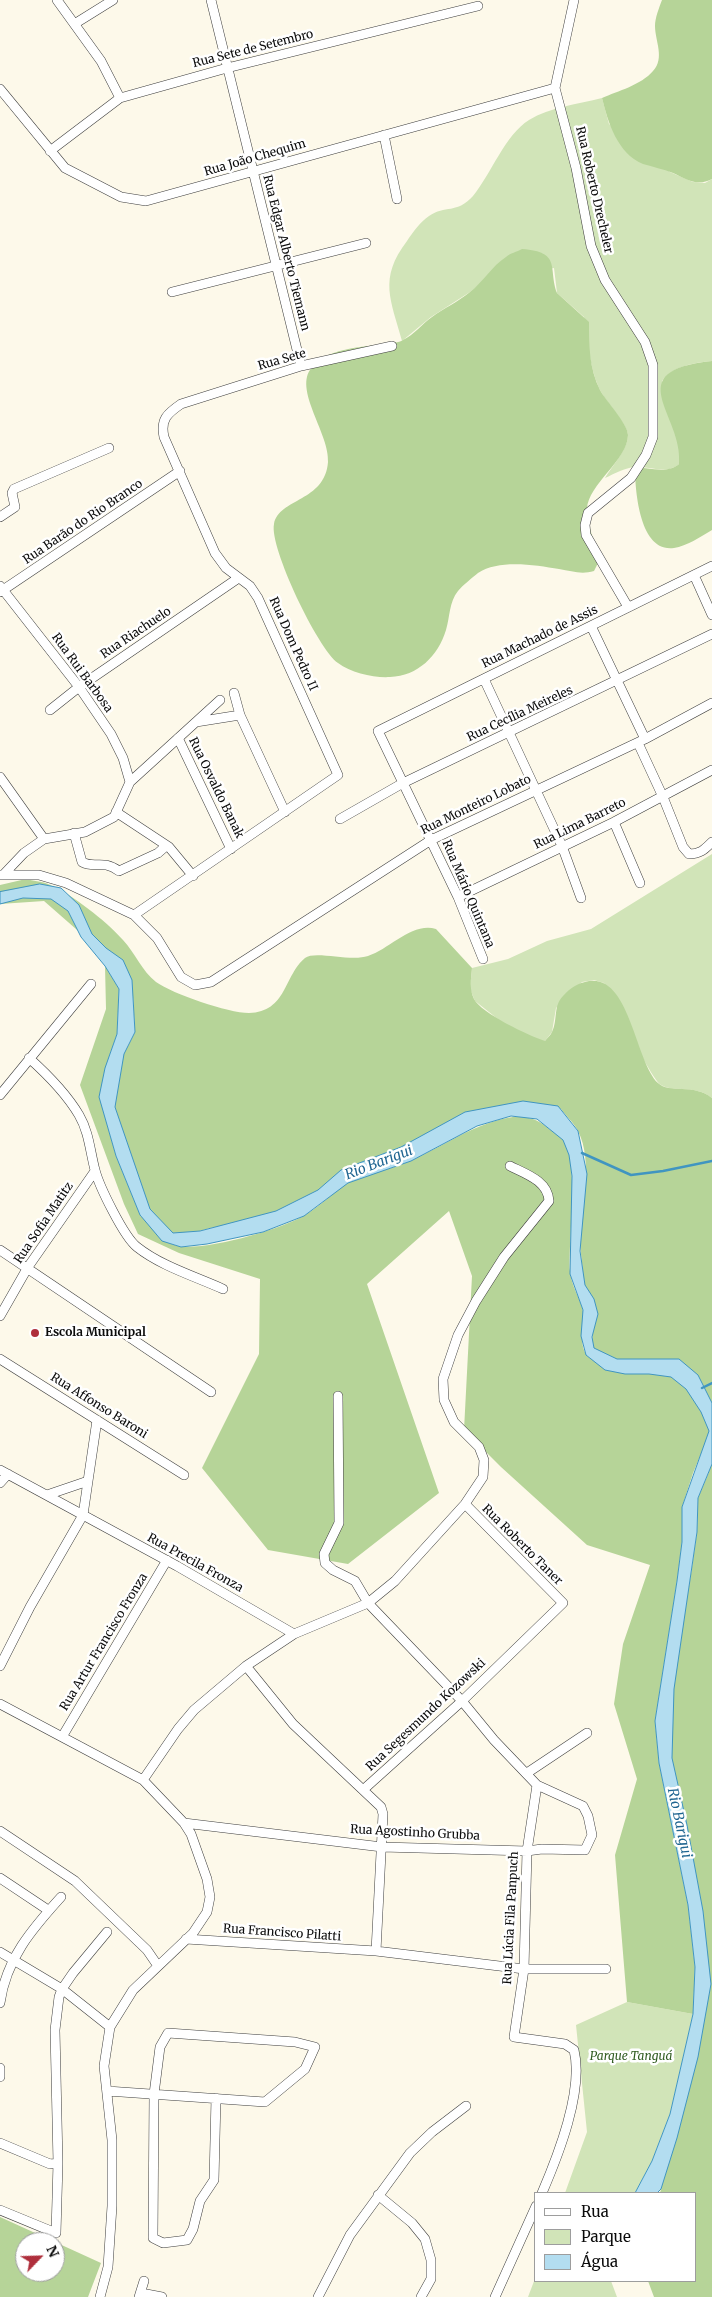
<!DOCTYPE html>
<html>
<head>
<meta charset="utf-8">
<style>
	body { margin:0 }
	#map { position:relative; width:712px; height:2297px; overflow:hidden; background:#fdf9ea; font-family:Merriweather,serif }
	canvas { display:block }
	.legend { position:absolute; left:534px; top:2192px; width:162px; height:90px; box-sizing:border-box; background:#fff; border:1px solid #9d9d9d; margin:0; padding:6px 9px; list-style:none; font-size:15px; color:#0b0b0b }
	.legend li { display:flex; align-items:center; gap:10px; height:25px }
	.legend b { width:25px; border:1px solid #9d9d9d }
	.north { position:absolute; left:15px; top:2232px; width:50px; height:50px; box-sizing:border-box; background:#fff; border:1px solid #9d9d9d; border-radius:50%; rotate:66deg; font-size:14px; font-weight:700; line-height:20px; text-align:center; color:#0b0b0b }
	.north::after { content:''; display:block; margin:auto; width:18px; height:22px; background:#af2f3c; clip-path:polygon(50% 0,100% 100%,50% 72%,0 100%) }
</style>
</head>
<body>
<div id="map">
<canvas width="712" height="2297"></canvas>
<ul class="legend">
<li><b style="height:6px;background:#fff"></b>Rua</li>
<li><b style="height:14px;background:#d1e4b8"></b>Parque</li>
<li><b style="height:14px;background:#b3ddf0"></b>Água</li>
</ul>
<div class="north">N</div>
</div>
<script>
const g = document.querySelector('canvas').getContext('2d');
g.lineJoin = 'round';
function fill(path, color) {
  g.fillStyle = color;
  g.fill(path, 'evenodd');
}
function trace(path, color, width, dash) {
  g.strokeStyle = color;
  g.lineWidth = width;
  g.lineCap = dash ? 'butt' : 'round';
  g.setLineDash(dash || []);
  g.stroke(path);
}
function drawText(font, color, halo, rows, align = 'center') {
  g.font = font + ' Merriweather,serif';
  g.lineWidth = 5;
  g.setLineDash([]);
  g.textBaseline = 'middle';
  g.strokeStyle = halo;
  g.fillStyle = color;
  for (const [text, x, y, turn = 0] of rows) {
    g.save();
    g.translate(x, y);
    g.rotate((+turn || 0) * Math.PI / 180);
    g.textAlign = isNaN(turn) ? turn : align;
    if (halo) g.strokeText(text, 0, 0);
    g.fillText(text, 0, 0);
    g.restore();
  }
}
fill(new Path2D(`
	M602,98L609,124L670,172L693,182L705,183L712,179V361C694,363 673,366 662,381L681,452L679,464C667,475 651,466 636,467C626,467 614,474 605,478C612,466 629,448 628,434C626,423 605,401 599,388C589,366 588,340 584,317L557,293L554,268L481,283L470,292L431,317L402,341C391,300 378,279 407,241C413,232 420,222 429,216C445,205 457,214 473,196C491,174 505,135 529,120C550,107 578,104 602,98Z
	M712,854V1098C695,1084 674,1093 661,1085C651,1079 613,999 604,983L594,980L582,982L556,1008L552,1032L545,1041H534L513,1031L475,1001L470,989L472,968L508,959L547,941L591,929Z
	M627,2002L693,2014L670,2114L652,2161L635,2193H565L587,2132L576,2025Z
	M536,2276V2281H611L617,2297H528Z`), '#d1e4b8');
fill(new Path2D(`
	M662,0H712V179C697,187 686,179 673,173C663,169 653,167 643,164C617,153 608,122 602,98C618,91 641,85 653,71C665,58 655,41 655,26C655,18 659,8 662,0Z
	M522,249C562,252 548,268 557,293L589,322C589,345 589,368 600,390C606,401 628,424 628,435C628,460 588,484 587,509C587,527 596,543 599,561L594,571C581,575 572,571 559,569C535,565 499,559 478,573C472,578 463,585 458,591C449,602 450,617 446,630C438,656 418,676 390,677C374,678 351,673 338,663C318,649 269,547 274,524C279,498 325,502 328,462C330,435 295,392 310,370C324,348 362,347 385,344C391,343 399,343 403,340C414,335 422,324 432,317C444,308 458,302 470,292C483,282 492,266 506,257C510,253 517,252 522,249Z
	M712,361V530C700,537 687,546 674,548C639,553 635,489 635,467C649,468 668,474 679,464C684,415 617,371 712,361Z
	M26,879C33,881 41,881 48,884C73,895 105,920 123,940C135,953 142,971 156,982C173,994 228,1013 249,1013C287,1012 284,975 305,958C315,950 350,962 368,956C390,949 412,922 436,929L472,968C471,979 469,989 474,999C481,1013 529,1036 545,1041C547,1038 551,1035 552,1032C558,1020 553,1006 563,996C570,988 578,983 589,981C630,975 635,1061 658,1083C669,1094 694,1083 712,1098V2297H654L648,2281H696V2193H660L695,2059L704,1982L699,1905L673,1792L666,1723L691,1574L697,1532L698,1498L709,1472L712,1452L708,1437L693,1473L682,1507V1542L677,1581L655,1721L659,1763L688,1905L695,1967L693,2014L627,2002L615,1855L637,1779L614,1704L623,1644L650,1565L587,1545L501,1467L464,1430L472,1276L449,1211L367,1284L439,1493L348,1564L268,1550L202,1468L259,1354L260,1279L179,1253L138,1234L124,1204L80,1085L106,1009L105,966L119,989L117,1034L109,1057L128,1046L135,1032L133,997L84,936L44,901L0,904V885ZM532,1105L561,1109C566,1116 574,1123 578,1131C594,1162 581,1209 580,1242C580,1254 585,1271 581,1281L595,1314L590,1358C576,1347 586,1326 583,1311C580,1298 571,1285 570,1271C568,1241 580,1162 563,1140C559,1135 552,1131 548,1128C531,1114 515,1115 495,1121C455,1133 421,1162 380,1171L433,1137L504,1111ZM104,1112L142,1216L141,1217L116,1156ZM333,1194C324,1201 315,1209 305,1215C283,1229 205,1251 179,1246C170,1244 162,1241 156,1234L165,1241L210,1228L279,1219Z
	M0,2217L55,2242H25V2272H55V2242L101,2263L88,2297H0Z`), '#b6d498');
const water = new Path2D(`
	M40,884L61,888L79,905L92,934L106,948L123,960L132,980L135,1032L124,1054L115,1107L150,1209L173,1233L200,1231L276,1211L318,1190L341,1170L401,1147L465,1112L523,1101L558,1106L578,1131L587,1174L580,1251L585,1285L594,1299L598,1314L592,1337L594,1348L617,1359H679L698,1375L712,1403V1464L698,1498L697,1532L674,1689L672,1758L687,1825L703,1911L711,1984L698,2057L677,2138L661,2189L657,2193H635L652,2161L670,2114L693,2014L695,1967L688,1905L659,1763L655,1721L677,1581L682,1542V1507L709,1431L701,1412L686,1389L671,1377L649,1374H625L605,1370L586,1355L581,1336L583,1310L570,1274L572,1176L569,1155L563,1140L537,1119L511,1116L477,1126L411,1161L348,1183L304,1216L263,1232L207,1244L181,1247L162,1241L140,1215L116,1156L99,1097L105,1068L117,1034L119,989L105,966L81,937L68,911L51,899L23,898L0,904V892Z`);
fill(water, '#b3ddf0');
trace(water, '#4095c1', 1);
trace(new Path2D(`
	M582,1153L631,1175L663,1171L712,1161
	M702,1388L712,1383`), '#4095c1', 2.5);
const street = new Path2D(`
	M57,0L101,61L120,98
	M211,0L301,366
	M574,0L555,88L576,168L591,246L605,280L645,342L653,365V437L646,455L631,478L588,513L585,525L586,535L628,607
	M76,23L113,0
	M0,89L65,168L121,197L146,201L555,88
	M384,135L397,199
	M50,151L120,98L227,68L478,6
	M172,292L366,243
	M0,517L15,507L12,493L14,489L109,448
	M694,575L712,615
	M0,586L79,687L111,734L123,758L130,782
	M0,592L180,471
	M591,626L645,739
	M484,679L562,846L581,898
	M234,693L240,715L285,812
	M50,710L79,687L237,579
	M196,722L240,715
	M178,738L231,849
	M638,743L663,797L683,847L689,854C700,854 704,850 712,842
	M0,777L44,839L24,853L3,875
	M116,812L169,847L193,876
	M340,819L403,783L712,634
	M614,822L640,883
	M74,833L82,862C95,869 102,859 119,871L158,853L166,846
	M44,839L85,832L114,817L130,782L220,700
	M0,875H39L66,883L134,915L157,938L181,977L195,985L211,982L431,840L645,739L712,703
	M458,897L614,822L712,770
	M134,915L338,775L258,598L250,586L226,568L215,553L164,437C160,419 168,413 181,404L301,366L392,346
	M483,959L458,897L378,731L712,566
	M29,1058C48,1075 66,1093 79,1115C89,1132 90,1151 95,1170C99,1186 124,1237 137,1247C161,1266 194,1276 223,1289
	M0,1095L91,984
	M0,1250L211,1392
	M0,1316L28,1267L95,1171
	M0,1359L184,1475
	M0,1470L177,1566L294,1634
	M0,1483L8,1474
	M47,1495L88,1481
	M0,1666L30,1607L83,1515L97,1420
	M246,1666L293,1724L381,1807L383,1814L376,1951
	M0,1704L143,1780L184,1823L191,1834L207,1879L210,1897L207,1912L193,1933L133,1990L110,2027L104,2066L112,2140V2206L108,2267L100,2297
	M62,1737L167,1560
	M527,1773L587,1733
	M143,1780L178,1729L194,1710L246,1666L294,1634L368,1603L395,1581L465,1504L483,1477L484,1460L479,1447L454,1422L444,1400L443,1379L458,1335L476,1301L504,1257L549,1201C548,1181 526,1174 510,1166
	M537,1785L527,1851L524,1969L514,2037L565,2044L574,2050C584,2091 558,2156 542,2193
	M363,1790L462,1701L563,1603L465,1504
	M184,1823L382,1847L527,1851L542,1849L585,1850L592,1835L588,1816L583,1806L537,1785L494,1740L462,1701L368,1603L355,1581L333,1570L325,1563L324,1554L339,1523L338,1396
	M0,1831L75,1881L147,1950L158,1966
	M0,1878L48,1910
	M186,1939L376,1951L524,1969H606
	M0,1952L62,1989L110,2027
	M0,2003C6,1959 32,1929 61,1897
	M0,2068V2077
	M107,2091L265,2102L305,2069L315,2047L295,2042L168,2033L160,2047L154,2094L153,2238L163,2243L187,2240L193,2229L200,2201L214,2180L216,2098
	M0,2143L50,2164L58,2163
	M378,2195L412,2223L425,2239L431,2260V2279L421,2297
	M0,2210L56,2233L58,2163L55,2030L59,1997L62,1989L73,1973L107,1932
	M141,2293L162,2297
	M139,2297L144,2281
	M318,2297L350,2235L410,2153L432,2132L466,2106
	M495,2297L536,2206`);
trace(street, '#3e3e3e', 10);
trace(street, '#fff', 9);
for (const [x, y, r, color] of [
	[35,1333,5,"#af2f3c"]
]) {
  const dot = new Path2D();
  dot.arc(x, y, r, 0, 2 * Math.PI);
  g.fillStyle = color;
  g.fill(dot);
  trace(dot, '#fff', 2);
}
drawText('12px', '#0b0b0b', '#fff', [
	["Rua Sete de Setembro",253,49,-14],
	["Rua João Chequim",255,158,-16],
	["Rua Roberto Drecheler",594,190,77],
	["Rua Edgar Alberto Tiemann",286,253,76],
	["Rua Sete",282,360,-16],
	["Rua Barão do Rio Branco",83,522,-34],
	["Rua Riachuelo",136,633,-34],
	["Rua Machado de Assis",540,637,-26],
	["Rua Dom Pedro II",293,644,66],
	["Rua Rui Barbosa",82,673,54],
	["Rua Cecília Meireles",520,714,-25],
	["Rua Osvaldo Banak",216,788,64],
	["Rua Monteiro Lobato",476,805,-26],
	["Rua Lima Barreto",580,824,-26],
	["Rua Mário Quintana",468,894,67],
	["Rua Sofia Matitz",44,1223,-56],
	["Rua Affonso Baroni",99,1406,32],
	["Rua Roberto Taner",522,1545,45],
	["Rua Precila Fronza",195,1563,29],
	["Rua Artur Francisco Fronza",104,1642,-59],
	["Rua Segesmundo Kozowski",426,1715,-43],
	["Rua Agostinho Grubba",415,1833,3],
	["Rua Lúcia Fila Panpuch",511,1918,-87],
	["Rua Francisco Pilatti",282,1933,4]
]);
drawText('bold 12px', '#0b0b0b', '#fff', [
	["Escola Municipal",45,1333]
], 'left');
drawText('italic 12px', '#315c21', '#fff', [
	["Parque Tanguá",631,2057]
]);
drawText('italic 14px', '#1f6591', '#fff', [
	["Rio Barigui",379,1163,-21],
	["Rio Barigui",679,1823,78]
]);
</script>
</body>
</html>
